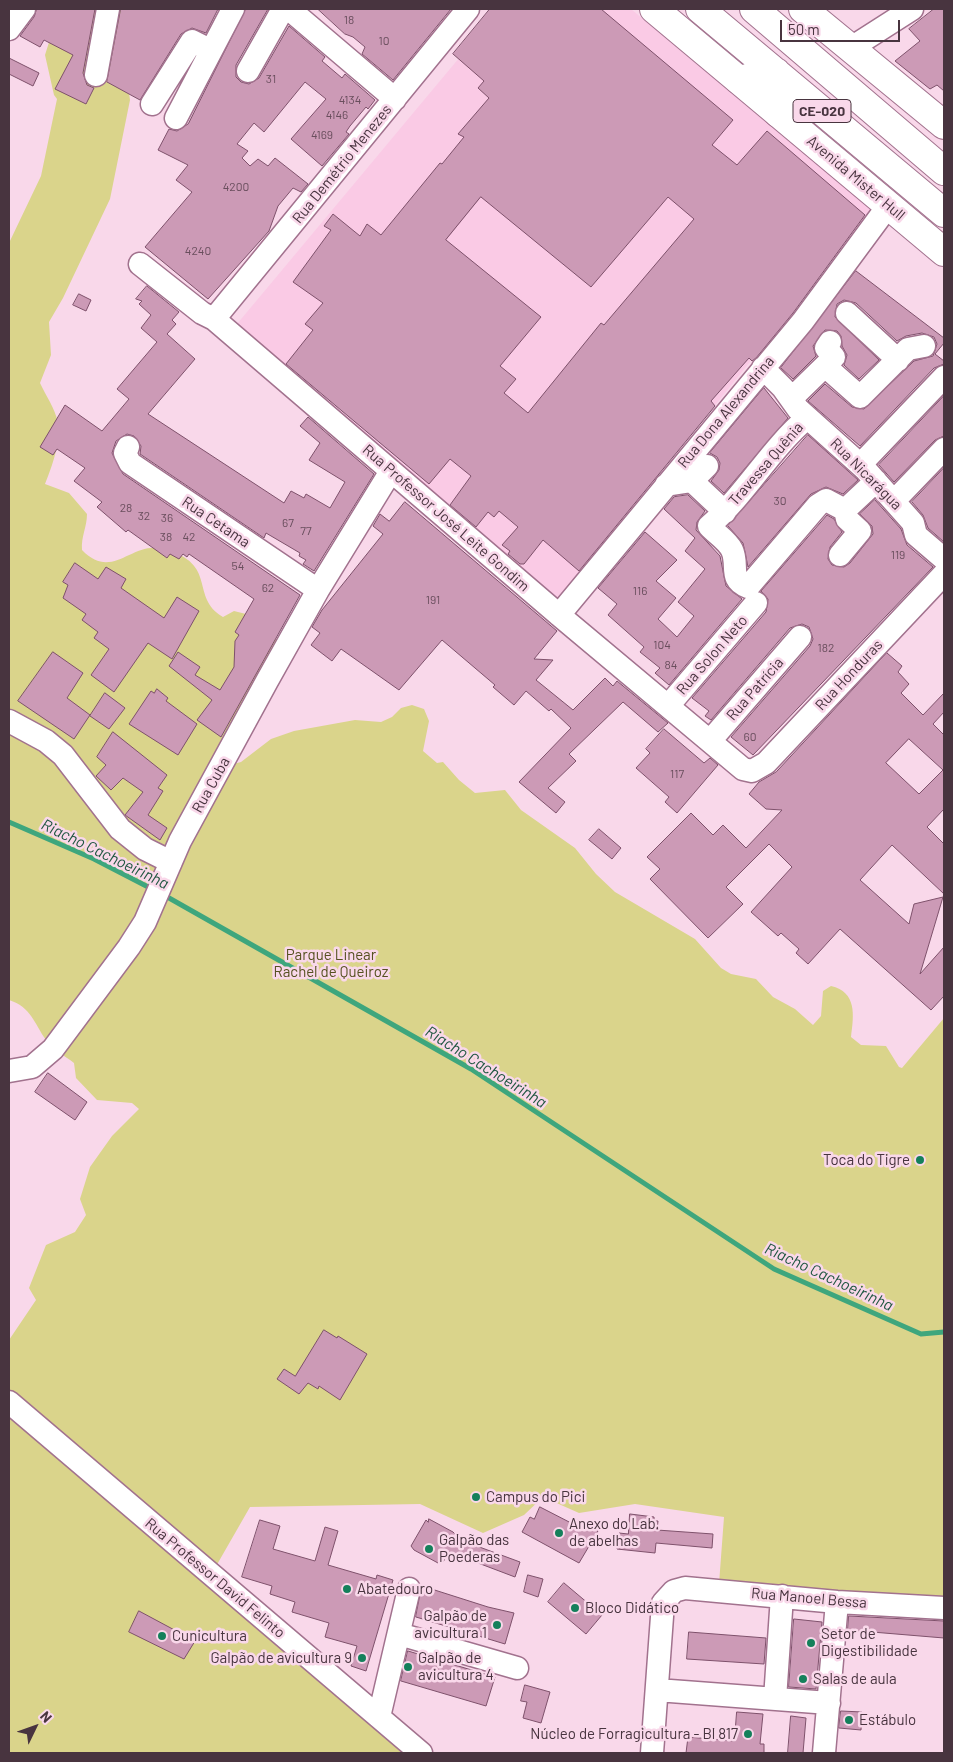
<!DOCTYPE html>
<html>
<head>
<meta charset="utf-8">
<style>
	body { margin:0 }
	#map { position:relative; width:953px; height:1762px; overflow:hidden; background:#f9d8ea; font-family:Barlow,sans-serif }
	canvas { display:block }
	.frame { position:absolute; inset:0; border:10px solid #48343f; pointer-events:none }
	.north { position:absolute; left:10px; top:1702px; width:50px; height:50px; -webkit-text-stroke:4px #f9d8ea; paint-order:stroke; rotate:48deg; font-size:14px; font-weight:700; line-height:20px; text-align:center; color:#48343f }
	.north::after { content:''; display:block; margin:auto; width:18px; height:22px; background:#48343f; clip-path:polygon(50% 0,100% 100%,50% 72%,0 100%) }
	.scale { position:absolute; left:780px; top:20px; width:120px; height:22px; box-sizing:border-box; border:2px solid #48343f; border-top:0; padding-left:6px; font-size:15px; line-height:18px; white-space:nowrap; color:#48343f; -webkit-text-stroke:4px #f9d8ea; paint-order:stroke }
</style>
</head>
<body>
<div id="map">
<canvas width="953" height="1762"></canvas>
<div class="frame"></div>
<div class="north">N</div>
<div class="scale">50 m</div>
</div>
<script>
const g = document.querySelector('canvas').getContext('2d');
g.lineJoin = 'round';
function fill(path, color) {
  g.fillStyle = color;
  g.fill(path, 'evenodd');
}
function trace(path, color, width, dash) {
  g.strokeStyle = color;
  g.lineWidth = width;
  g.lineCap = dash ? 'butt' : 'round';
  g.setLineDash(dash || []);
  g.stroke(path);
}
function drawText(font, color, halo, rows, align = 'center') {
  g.font = font + ' Barlow,sans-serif';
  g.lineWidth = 5;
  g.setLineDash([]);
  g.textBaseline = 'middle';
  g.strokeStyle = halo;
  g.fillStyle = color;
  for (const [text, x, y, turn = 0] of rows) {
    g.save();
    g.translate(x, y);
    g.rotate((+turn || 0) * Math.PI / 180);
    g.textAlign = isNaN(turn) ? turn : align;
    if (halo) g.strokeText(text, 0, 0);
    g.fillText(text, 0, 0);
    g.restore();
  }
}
fill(new Path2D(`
	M500,9H631L872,210L557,602L237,324Z`), '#facae5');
fill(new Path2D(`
	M63,9H158L153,30L128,86L130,100L110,199L63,298L49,322L51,355L40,383C46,396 55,408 58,423C61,441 52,467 45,484L69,493L87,514C87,527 81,536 82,550C113,582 131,540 164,549C219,564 189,597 223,617L234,611L246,614L271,641L288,635L229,765L241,762L271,739L294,731L355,720L381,722L392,717L401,708L412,705L424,709L429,721L423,751L437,763L443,762L459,780L475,793L505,790L521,810L575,848L596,874L615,892L695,939L721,968L731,974L756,979L773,997L795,1009L813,1025L821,1016L823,991L831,986C857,992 854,1015 851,1037L861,1045L886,1046L899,1067L902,1068L944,1018V1601L719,1584L724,1517L635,1504L579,1513L543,1497L524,1515L483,1533L420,1504L250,1507L215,1568L409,1753H9V1412L28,1408L9,1391V1340L36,1300L29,1288L46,1245L75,1232L86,1215L80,1199L90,1167L112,1136L139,1109L132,1103L97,1100L76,1078L74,1063C65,1056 52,1049 46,1040C34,1023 31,1007 9,1000V243L41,176L57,99L54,95L45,55L56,20Z`), '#dad48b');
trace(new Path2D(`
	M9,822L94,859L152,889
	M162,894L471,1069L774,1269L921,1334L944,1332`), '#3ea67d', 5);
const building = new Path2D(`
	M37,9H95L83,73L87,85L94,88L86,104L55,89L73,55L44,40L40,47L20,36L34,17Z
	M121,9H218L206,33L192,28L181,34L140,100L107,82Z
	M246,9H268L236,65V77L241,82L249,84L259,78L289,26L325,57L322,61L342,78L345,74L375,100L368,109L366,107L350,126L346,132L349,134L322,166L291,139L326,99L305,82L264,132L254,123L237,144L248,151L242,158L250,166L258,159L268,166L275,158L308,184L301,192L293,188L278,206L269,231L208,299L145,247L192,192L176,180L188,165L158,150L169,129L177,131L188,124Z
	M318,9H451L393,80L362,54L365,47L353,37L345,34Z
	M490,9H601L733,120L712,145L737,165L767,131L865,215L793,313L756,358L752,361L749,358L711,401L715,406L579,571L543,540L524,564H520L508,554L510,551L502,545L518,527L499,511L494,517L488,512L476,527L450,505L471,476L450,459L429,484L286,364L313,330L305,324L323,303L293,282L331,230L324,226L333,214L360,236L367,224L381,235L440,163L442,164L464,137L458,134L489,98L478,88L484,81L453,54ZM481,197L591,287L668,197L694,219L604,325L601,323L528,413L504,393L516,379L500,366L541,317L446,240Z
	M934,9H944V91L937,85L930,89L895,61L920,41L909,29Z
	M9,58L39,73L33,86L9,74Z
	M856,271L944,338V343L935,354L944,361V364L934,368L860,446L808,401L825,384L852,407L864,409L914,361L933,356L937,344L934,337L922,333L906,336L897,341L856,303L844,300L837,304L835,317L879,360L859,379L844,365L847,355L842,346L841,336L837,331L825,330L813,346L816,356L793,379L781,368Z
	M147,286L179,312L172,320L176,324L167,334L195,359L148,414L284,503L291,491L304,498L306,494L330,508L345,482L309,460L320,443L300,426L308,417L374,474L314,571L303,564L306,560L299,556L300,553L266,533L264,538L140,454L141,446L134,436L127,434L116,441L112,453L123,474L300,595L221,737L197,720L212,700L169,666L178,652L200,667L195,675L220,690L234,667L235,641L239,635L235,632L254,599L189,554L187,557L183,554L179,559L170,554L167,558L128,530L126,532L97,507L102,502L74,481L85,468L57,449L53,455L40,447L65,405L102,431L129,399L117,389L157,342L141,328L151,315L139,304L142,301L136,299Z
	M79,294L91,300L86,311L73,305Z
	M764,388L788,418L724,493L711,481L719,470L720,463L717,457L710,453Z
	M944,396V436L935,440L894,482L879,465Z
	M808,435L858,480L843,494L826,487L811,494L748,567L743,543L728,526Z
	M944,468V542L928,528L923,515L912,502Z
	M688,495L705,511L697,522L696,530L720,556L726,586L742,599L669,685L655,673L660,668L640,652L644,647L608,615L617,604L598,588L645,532L677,560L656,581L676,598L658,619L677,637L694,616L678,602L705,569L685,551L695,538L664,509L674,497Z
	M875,500L901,529L907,545L933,567L753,755L731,737L810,646L813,639L809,627L802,624L790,628L711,720L705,716L709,711L692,698L766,612L768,599L761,591L827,515L834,519L842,532L830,547L828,559L832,565L844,567L850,563L873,534L872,526L860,514Z
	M405,502L557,631L534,659L553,660L536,680L573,710L605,678L613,686L617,681L668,723L658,732L623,702L569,754L576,761L548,788L565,802L556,813L519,782L571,728L551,709L549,711L526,691L514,705L493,687L495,685L442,640L399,690L341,649L332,661L311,645L320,633L312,627L322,610L383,534L373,526L380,514L389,521Z
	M75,563L98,579L106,567L126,579L121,588L164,618L177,597L199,611L172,659L148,643L114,692L91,675L109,649L94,638L98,632L82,620L86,614L63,598L68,585L63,582Z
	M53,652L83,673L67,698L90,715L74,739L18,701Z
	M887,653L902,666L898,672L909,684L901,693L923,715L944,693V712L933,724L944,735V809L927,827L944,844V894L892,845L860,880L909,924L914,904L943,897L920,974L944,947V996L931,1010L840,929L808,964L796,953L799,949L781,933L778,936L751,912L792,867L769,844L726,887L743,904L708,938L650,879L660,869L647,857L691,813L713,835L723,825L746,848L782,810L766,809L749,794L759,782L776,772ZM909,739L943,770L919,794L886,763Z
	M157,689L168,698L166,701L197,724L178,755L129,724L151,691L154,693Z
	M105,693L125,708L109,729L90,716Z
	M664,729L704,763L710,758L718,765L677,813L665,802L669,797L636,768L650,753L646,749Z
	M113,732L167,775L158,788L163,791L148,815L167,828L160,840L125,815L143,792L123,778L111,790L96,776L106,765L97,757Z
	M599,829L621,848L612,859L589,840Z
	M48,1073L87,1102L75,1120L35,1092Z
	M324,1330L337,1338L338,1336L367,1354L340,1400L319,1386L318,1389L308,1383L299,1394L277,1379L284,1369L295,1376Z
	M540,1507L575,1525L577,1520L598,1531L579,1563L522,1532L530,1517L534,1519Z
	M630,1514L654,1517V1521H658L657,1530L713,1534L712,1548L656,1543L655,1553L617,1549L619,1533L628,1534Z
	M429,1519L453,1532L456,1535L455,1538L520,1562L515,1577L449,1552L443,1562L439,1561L438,1563L414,1550L411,1546L426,1520L428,1522Z
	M260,1520L280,1526L273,1549L315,1561L325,1527L338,1531L328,1565L376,1579L377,1575L393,1580L366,1671L351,1666L357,1646L325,1637L329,1623L292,1612L295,1602L270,1594L272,1586L242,1577Z
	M528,1575L543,1579L538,1597L524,1592Z
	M564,1583L602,1615L586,1634L548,1602Z
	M422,1586L488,1607L514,1613L505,1644L416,1617Z
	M139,1611L195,1641L184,1659L129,1632Z
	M849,1616L944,1621V1638L848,1630Z
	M794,1619L822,1622L816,1689L789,1687Z
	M689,1632L766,1638L764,1664L687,1659Z
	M408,1651L495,1677L486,1706L401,1681Z
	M525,1685L550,1692L541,1723L523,1718L527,1702L521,1701Z
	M841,1711L862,1712L861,1730L839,1728Z
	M737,1712L763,1714L760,1744H764V1753H686L688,1737L734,1741Z
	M791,1716L806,1718L803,1753H788Z`);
fill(building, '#cc9ab6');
trace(building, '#7e516b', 1);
const minor = new Path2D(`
	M289,9L395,99
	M9,29L24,9
	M851,48L912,9
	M248,71L283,9
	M96,75L108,9
	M152,104L192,41L210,50
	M176,118L233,9
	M140,264L202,313L214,319L559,615L743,769L752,771L766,763L944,574
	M847,313L898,360
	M214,319L468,9
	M825,366L860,397L908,349L924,346
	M763,368L783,388L798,409L865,469L913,523L916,535L944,559
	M791,399L834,357L826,348L830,342
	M807,418C770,449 746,494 709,526C716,534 727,540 732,550C739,565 728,580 748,587L818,505L826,500L845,510L876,481
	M128,447L125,453L130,463L318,590
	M861,464L944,377
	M692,481L725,512
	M666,485L692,481L707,466
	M894,501L944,449
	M840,555L860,531L847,519L845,510
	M559,615L803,321L888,206
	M668,706L756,603
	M9,721L46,741L63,755L120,829L145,849L171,862
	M710,741L800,637
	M9,1071L32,1067L53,1049L129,947L145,922L180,841L267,681L318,590L391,471
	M9,1402L421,1753
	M399,1634L517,1668
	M657,1690L829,1703
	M775,1699L782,1596
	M379,1717L409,1589
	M652,1753L663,1603L674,1591L685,1588L837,1602L944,1608
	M824,1753L837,1602`);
const major = new Path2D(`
	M654,9L944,252
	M803,9L944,125`);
const highway = new Path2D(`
	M700,9L944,213
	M754,9L944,171
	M739,80L776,72
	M778,113L783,79`);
trace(minor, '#a2728e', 25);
trace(major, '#a2728e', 30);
trace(highway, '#a2728e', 30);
trace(minor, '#fff', 22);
trace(major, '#fff', 28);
trace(highway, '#fff', 28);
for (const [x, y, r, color] of [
	[920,1160,5,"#14805b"],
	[476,1497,5,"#14805b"],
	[559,1533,5,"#14805b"],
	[429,1549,5,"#14805b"],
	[347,1589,5,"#14805b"],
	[575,1608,5,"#14805b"],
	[497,1625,5,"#14805b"],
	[162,1636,5,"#14805b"],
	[811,1643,5,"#14805b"],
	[362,1658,5,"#14805b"],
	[408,1667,5,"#14805b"],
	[803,1679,5,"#14805b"],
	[849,1720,5,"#14805b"],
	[748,1734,5,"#14805b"]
]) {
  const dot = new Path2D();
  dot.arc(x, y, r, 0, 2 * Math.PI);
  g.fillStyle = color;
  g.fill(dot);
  trace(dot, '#f9d8ea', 2);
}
drawText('12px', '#694e5d', null, [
	["18",349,20],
	["10",384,41],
	["31",271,79],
	["4134",350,100],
	["4146",337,115],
	["4169",322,135],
	["4200",236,187],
	["4240",198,251],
	["30",780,501],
	["28",126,508],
	["32",144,516],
	["36",167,518],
	["67",288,523],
	["77",306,531],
	["38",166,537],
	["42",189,537],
	["119",898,555],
	["54",238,566],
	["62",268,588],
	["116",640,591],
	["191",433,600],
	["104",662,645],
	["182",826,648],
	["84",671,665],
	["60",750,737],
	["117",677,774]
]);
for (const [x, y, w] of [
	[822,111,58]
]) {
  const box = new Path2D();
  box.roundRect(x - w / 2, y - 11.5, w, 23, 4);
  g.fillStyle = '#f9d8ea';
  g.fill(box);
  trace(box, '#48343f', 1);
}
drawText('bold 14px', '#48343f', null, [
	["CE-020",822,111]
]);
drawText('15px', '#48343f', '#f9d8ea', [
	["Rua Demétrio Menezes",342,164,-51],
	["Avenida Mister Hull",856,178,40],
	["Rua Dona Alexandrina",726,412,-50],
	["Travessa Quênia",766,464,-49],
	["Rua Nicarágua",866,474,45],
	["Rua Professor José Leite Gondim",446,518,41],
	["Rua Cetama",216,522,34],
	["Rua Solon Neto",712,655,-49],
	["Rua Honduras",849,675,-47],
	["Rua Patrícia",755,689,-49],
	["Rua Cuba",211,785,-61],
	["Rua Professor David Felinto",215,1578,40],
	["Rua Manoel Bessa",809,1598,5]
]);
drawText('15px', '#565120', '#f9d8ea', [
	["Parque Linear",331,955],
	["Rachel de Queiroz",331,972]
]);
drawText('15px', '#48343f', '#f9d8ea', [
	["Toca do Tigre",910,1160,"right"],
	["Campus do Pici",486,1497],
	["Anexo do Lab.",569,1524],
	["de abelhas",569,1541],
	["Galpão das",439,1540],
	["Poederas",439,1557],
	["Abatedouro",357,1589],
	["Bloco Didático",585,1608],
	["Galpão de",487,1616,"right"],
	["avicultura 1",487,1633,"right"],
	["Setor de",821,1634],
	["Digestibilidade",821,1651],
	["Cunicultura",172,1636],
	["Galpão de avicultura 9",352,1658,"right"],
	["Galpão de",418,1658],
	["avicultura 4",418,1675],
	["Salas de aula",813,1679],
	["Estábulo",859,1720],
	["Núcleo de Forragicultura - Bl 817",738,1734,"right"]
], 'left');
drawText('italic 16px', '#205741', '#f9d8ea', [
	["Riacho Cachoeirinha",105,854,26],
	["Riacho Cachoeirinha",486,1067,32],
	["Riacho Cachoeirinha",829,1277,25]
]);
</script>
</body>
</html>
